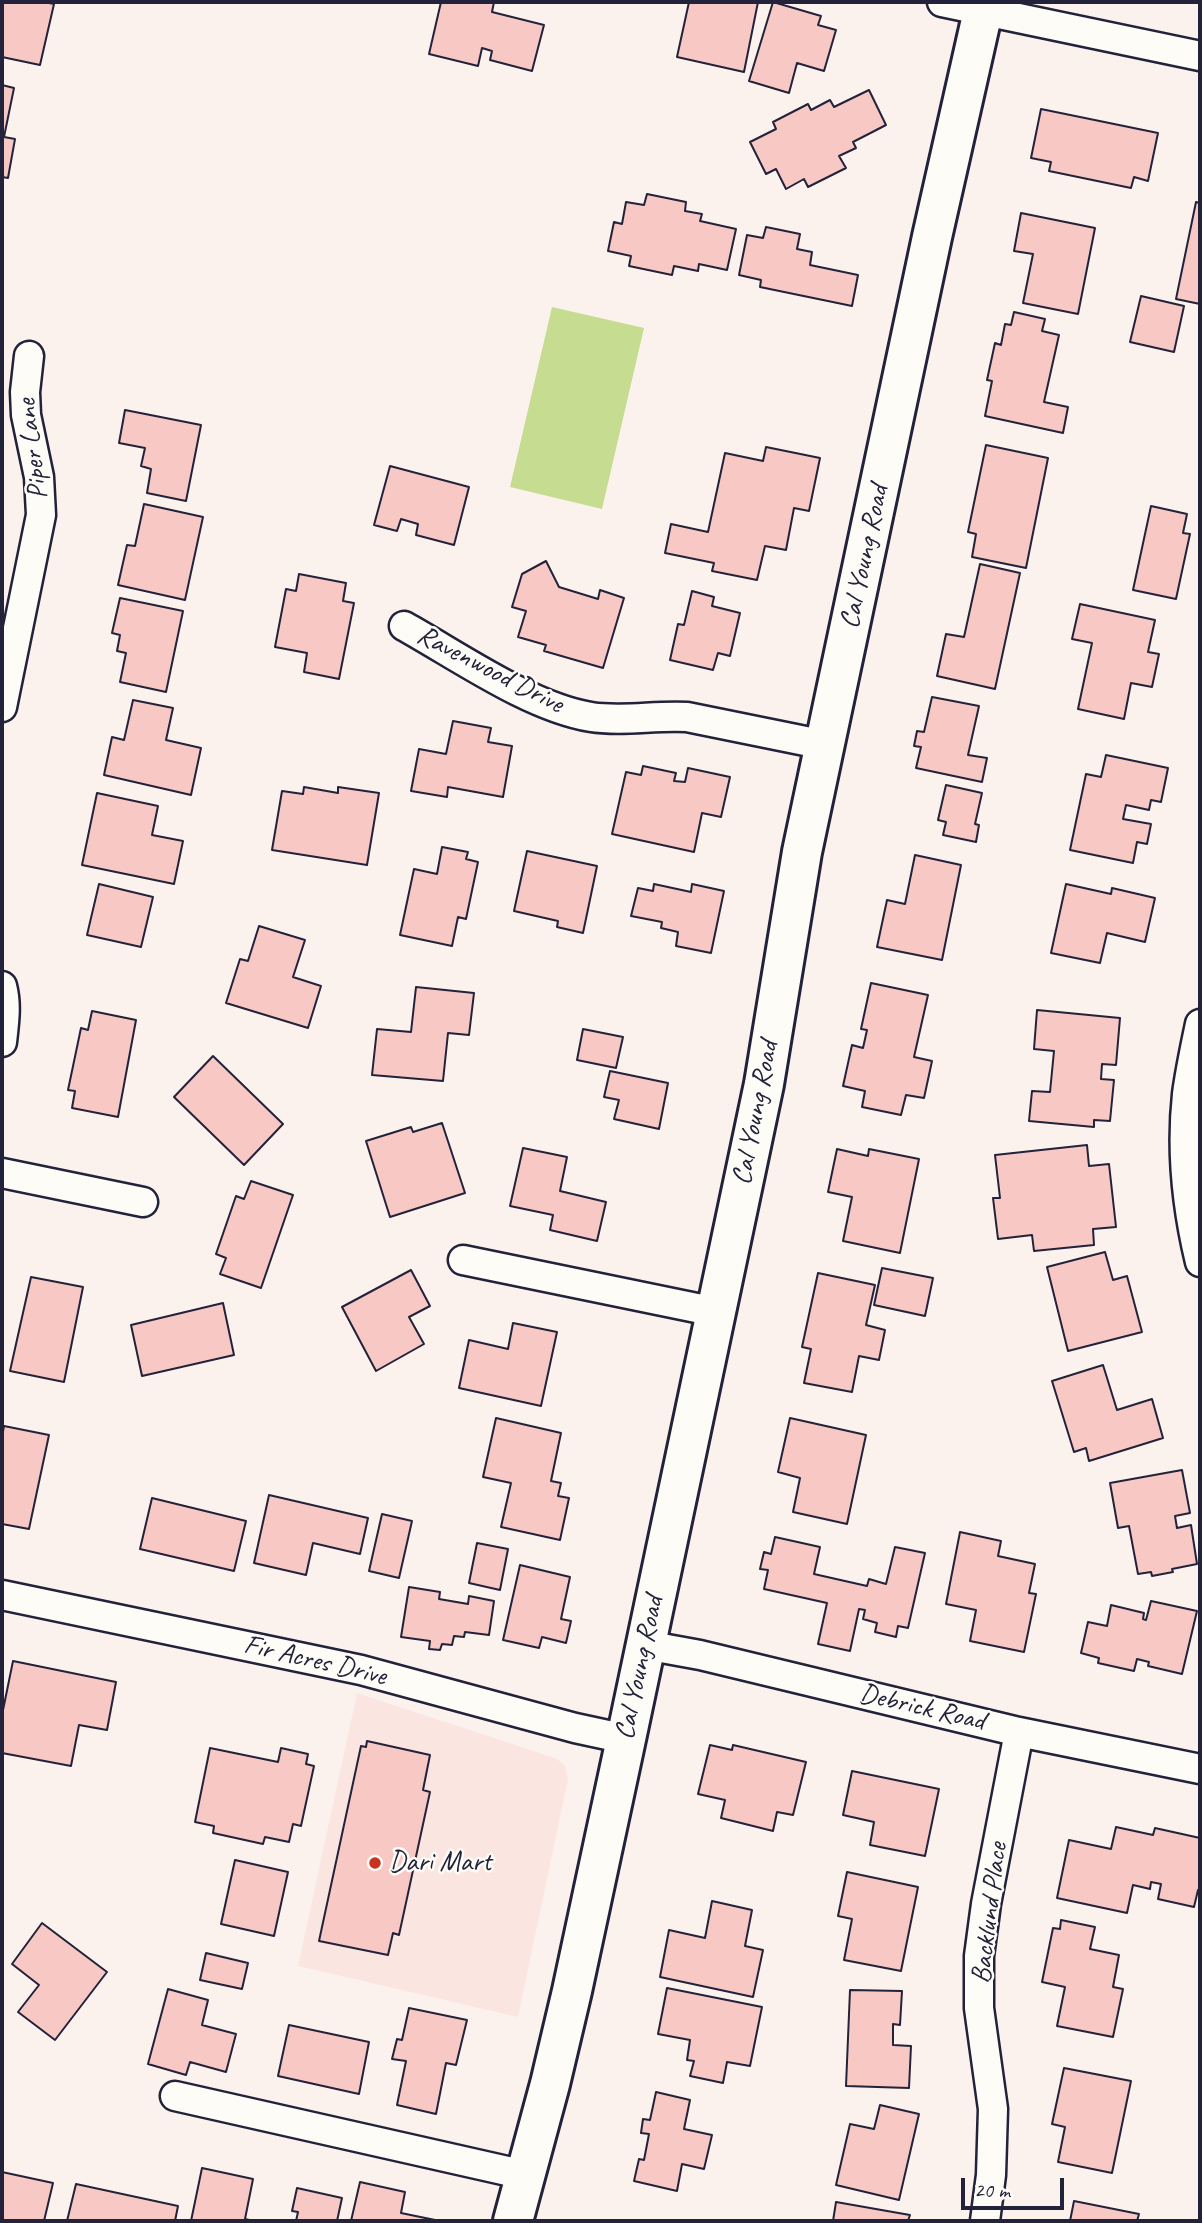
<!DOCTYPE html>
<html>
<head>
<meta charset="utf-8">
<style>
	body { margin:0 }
	#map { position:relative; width:1202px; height:2223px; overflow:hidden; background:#fcf2ed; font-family:Caveat,sans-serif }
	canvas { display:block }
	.frame { position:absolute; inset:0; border:4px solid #22223b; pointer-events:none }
	.scale { position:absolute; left:961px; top:2178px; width:103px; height:32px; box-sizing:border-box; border:4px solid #22223b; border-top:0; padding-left:9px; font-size:21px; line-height:24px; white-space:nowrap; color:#22223b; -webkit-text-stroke:5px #fdfcf7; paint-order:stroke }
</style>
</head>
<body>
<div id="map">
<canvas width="1202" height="2223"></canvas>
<div class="frame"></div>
<div class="scale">20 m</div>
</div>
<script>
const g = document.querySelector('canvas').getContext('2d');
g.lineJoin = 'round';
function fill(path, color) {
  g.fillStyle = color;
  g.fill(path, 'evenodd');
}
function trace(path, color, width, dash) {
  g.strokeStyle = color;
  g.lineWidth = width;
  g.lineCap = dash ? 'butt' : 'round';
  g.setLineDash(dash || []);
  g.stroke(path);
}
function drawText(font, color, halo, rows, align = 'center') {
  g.font = font + ' Caveat,sans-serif';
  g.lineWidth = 5;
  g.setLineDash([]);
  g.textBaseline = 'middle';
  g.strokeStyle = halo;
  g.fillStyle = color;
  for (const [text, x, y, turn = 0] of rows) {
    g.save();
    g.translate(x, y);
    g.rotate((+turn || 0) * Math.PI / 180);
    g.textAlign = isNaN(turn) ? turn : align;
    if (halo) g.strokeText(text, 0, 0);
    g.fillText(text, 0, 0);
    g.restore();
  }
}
fill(new Path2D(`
	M357,1693L555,1758L565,1765L568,1779L518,2017L298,1966Z`), '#fbe5e1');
fill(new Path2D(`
	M552,307L644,328L602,509L510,487Z`), '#c6dc91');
const building = new Path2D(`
	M2,2H44L54,4L40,65L2,57Z
	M441,2H494L492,12L544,25L532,71L490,60L492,51L482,48L478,66L429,54Z
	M689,2H758L744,72L677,57Z
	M773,2L821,16L818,25L836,30L824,71L797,63L789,93L749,81Z
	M2,85L14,88L4,137L15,139L8,178L2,177Z
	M869,90L886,125L853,142L856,148L839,156L846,168L808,187L804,179L786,189L776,169L766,174L750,142L776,129L773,122L808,104L811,110L830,100L834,107Z
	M1041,109L1158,133L1148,181L1134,177L1131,188L1049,171L1051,162L1031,158Z
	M647,194L686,202L685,211L702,214L700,221L736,229L727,270L699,264L698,271L674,266L672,275L629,266L631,256L608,251L614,222L622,224L626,202L644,205Z
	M1196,202L1200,203V304L1176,299Z
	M1021,213L1095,228L1078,314L1023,303L1033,254L1014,251Z
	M766,227L800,234L797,249L812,252L810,265L858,275L852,306L760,287L761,280L739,275L747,235L763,238Z
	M1141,296L1184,306L1174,352L1130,342Z
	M1014,312L1045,319L1042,331L1059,335L1044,402L1068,407L1063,433L985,416L992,381L987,380L995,343L1001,345L1005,324L1011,325Z
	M125,410L201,425L186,501L147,493L151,469L141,466L145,448L119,443Z
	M986,445L1048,458L1026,568L972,557L976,534L968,532Z
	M766,447L820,458L809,511L794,508L786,550L765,546L757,580L712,571L714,563L665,553L671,524L708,532L725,453L763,461Z
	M390,466L469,487L454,545L416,535L418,524L401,519L397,531L374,525Z
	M144,504L203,517L185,600L118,585L127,545L135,546Z
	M1151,506L1187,514L1183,533L1190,534L1176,599L1133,590Z
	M546,561L559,587L598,599L600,590L624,598L603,668L544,651L546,645L518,637L526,611L512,607L522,574Z
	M980,564L1020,573L995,689L937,676L946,634L964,637Z
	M299,574L346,583L343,601L354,603L339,679L304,672L307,653L275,647L286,589L296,591Z
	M692,591L714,597L712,606L740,613L730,656L718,653L713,670L670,660L678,624L684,625Z
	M120,598L183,611L166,692L120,682L126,653L117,651L120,635L112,633Z
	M1080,604L1155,620L1148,652L1159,654L1152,687L1131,683L1124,719L1078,709L1092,643L1072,639Z
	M932,697L979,706L968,755L987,758L982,782L916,768L921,747L914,746L917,731L924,732Z
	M133,700L173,708L166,740L201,748L191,795L104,775L112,737L124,740Z
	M453,721L491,728L488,742L512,746L503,797L448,787L447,797L411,791L419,749L446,754Z
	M1106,755L1168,768L1161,802L1151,800L1149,810L1126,805L1123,819L1151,824L1147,844L1137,842L1133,863L1070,850L1086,774L1101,777Z
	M643,766L676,773L674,781L685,782L688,768L730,777L721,817L702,813L694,852L612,834L626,772L641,775Z
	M946,785L982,793L975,824L979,825L976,842L943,835L946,822L938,820Z
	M304,787L338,793V787L379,793L367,865L272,850L282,791L303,794Z
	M97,793L158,806L152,835L183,841L174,884L82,865Z
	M442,847L468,852L466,859L478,862L466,919L458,917L452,946L400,935L414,869L437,874Z
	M527,851L597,866L583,933L557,927L558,921L514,911Z
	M915,855L961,865L942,960L877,947L887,900L905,904Z
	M99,884L153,897L141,947L87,935Z
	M654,884L691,892L692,884L724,891L711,953L676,946L678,932L661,928L662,922L631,916L638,888L653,891Z
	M1066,884L1111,894L1112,888L1155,898L1145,942L1107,933L1100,963L1051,953Z
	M259,926L305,940L293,977L321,986L308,1028L226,1003L240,959L248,961Z
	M871,983L928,995L914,1057L932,1061L924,1098L906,1095L901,1115L862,1107L865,1091L843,1086L852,1045L863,1048L867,1030L861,1029Z
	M416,987L474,993L469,1035L448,1033L443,1081L372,1075L377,1029L411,1032Z
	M1037,1010L1120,1018L1116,1065L1102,1064L1101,1079L1114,1080L1110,1121L1094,1120V1127L1029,1121L1032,1091L1050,1092L1054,1051L1034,1049Z
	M92,1011L136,1020L118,1117L72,1108L75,1091L68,1090L81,1028L88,1030Z
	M583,1029L623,1037L616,1068L577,1060Z
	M213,1056L283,1124L244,1165L174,1097Z
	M610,1071L668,1083L659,1129L614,1119L619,1100L604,1097Z
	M442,1123L465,1193L390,1217L366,1141L411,1127L413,1132Z
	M1087,1145L1089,1166L1109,1164L1116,1227L1093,1229L1094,1245L1034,1251L1032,1235L998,1239L993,1198H1000L995,1155Z
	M523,1148L567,1157L560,1191L606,1202L597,1241L550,1230L553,1215L510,1206Z
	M837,1149L868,1156L869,1149L919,1159L900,1253L843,1241L852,1197L828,1192Z
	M251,1181L293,1195L261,1288L220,1274L226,1258L216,1254L236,1196L244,1199Z
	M1105,1252L1113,1280L1127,1276L1142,1332L1068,1351L1047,1267Z
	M882,1268L933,1278L925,1316L874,1305Z
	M411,1270L430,1306L409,1317L424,1344L376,1371L342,1307Z
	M818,1273L875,1285L866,1325L885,1330L879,1360L859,1356L852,1392L804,1383L811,1349L802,1347Z
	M31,1277L83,1287L64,1382L10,1371Z
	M223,1303L234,1355L142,1376L131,1325Z
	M513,1323L557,1332L541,1406L459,1388L469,1340L508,1349Z
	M1103,1365L1117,1410L1152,1399L1163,1438L1089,1461L1086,1448L1074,1452L1052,1381Z
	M496,1418L561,1433L551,1481L561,1483L558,1496L569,1498L560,1540L501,1527L511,1483L483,1477Z
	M790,1418L866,1435L847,1524L793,1512L800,1478L778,1472Z
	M4,1426L49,1435L29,1529L2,1524V1437Z
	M1182,1470L1190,1513L1175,1516L1177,1528L1191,1525L1197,1564L1172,1569L1173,1572L1152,1576L1151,1572L1138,1574L1129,1526L1118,1528L1110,1483Z
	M269,1495L368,1518L360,1554L313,1543L306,1575L254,1563Z
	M152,1498L246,1521L234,1571L140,1549Z
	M382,1514L412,1521L399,1578L369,1571Z
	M960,1532L1001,1541L998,1556L1035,1564L1029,1593L1036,1594L1024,1652L970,1641L976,1610L946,1604Z
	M775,1537L820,1547L814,1574L867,1586L869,1579L886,1584L895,1547L925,1553L908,1628L898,1626L896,1637L875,1632L877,1623L863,1619L865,1610L859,1609L850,1651L818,1644L827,1603L764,1589L768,1570L760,1569L764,1552L771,1554Z
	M477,1543L508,1549L500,1590L469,1583Z
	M520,1565L570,1577L561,1619L571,1621L566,1643L542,1637L539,1648L503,1640Z
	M409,1587L440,1592L439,1599L468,1604L469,1596L494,1601L489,1635L465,1632L464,1637L454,1636L452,1645L442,1644L440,1650L429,1649L430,1641L401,1637Z
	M1151,1601L1197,1611L1182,1674L1148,1666L1149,1662L1137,1659L1134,1671L1098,1663L1099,1658L1081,1653L1088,1622L1107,1626L1111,1605L1144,1613L1143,1619L1146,1620Z
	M13,1661L116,1682L107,1730L79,1725L71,1766L2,1753V1715Z
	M367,1741L430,1755L423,1790L430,1792L399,1935L393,1933L388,1955L319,1941L361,1746L366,1747Z
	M710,1745L732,1750L733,1745L806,1762L793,1815L777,1812L773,1831L721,1818L725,1800L698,1794Z
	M210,1748L278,1762L281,1748L308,1754L306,1764L314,1766L301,1826L293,1824L289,1842L265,1837L263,1844L213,1833L214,1826L195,1822Z
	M852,1771L939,1789L925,1856L870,1845L874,1822L843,1815Z
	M1116,1827L1153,1835L1155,1828L1200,1838V1891L1198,1890L1194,1907L1158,1899L1161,1884L1151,1882L1150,1889L1133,1885L1127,1913L1057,1898L1069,1840L1111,1849Z
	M235,1860L288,1872L274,1936L221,1924Z
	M847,1872L918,1887L901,1971L844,1960L852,1919L838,1916Z
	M712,1901L752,1910L745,1946L763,1950L753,1997L660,1977L669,1930L705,1938Z
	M1061,1920L1095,1927L1090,1949L1119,1955L1113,1987L1123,1989L1113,2037L1057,2026L1065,1987L1042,1982L1053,1928L1060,1929Z
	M42,1923L107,1972L55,2040L18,2012L39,1985L12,1964Z
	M206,1953L248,1963L242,1989L200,1980Z
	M667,1988L762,2007L750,2066L727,2062L723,2083L690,2076L694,2061L687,2060L690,2040L658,2034Z
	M168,1989L208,2000L202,2025L236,2034L226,2072L190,2062L186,2075L148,2064Z
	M850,1990L902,1991L900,2025L893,2024V2045L911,2046L909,2088L846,2086Z
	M409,2008L467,2020L456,2065L446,2063L436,2114L397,2105L406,2061L392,2059L397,2039L402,2040Z
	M289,2025L369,2042L359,2094L278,2076Z
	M1064,2068L1131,2081L1112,2173L1058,2162L1065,2127L1052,2124Z
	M656,2092L690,2100L684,2129L712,2135L704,2169L682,2164L677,2191L634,2181L639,2159L644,2160L649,2134L641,2133L643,2119L650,2120Z
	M880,2105L919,2114L899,2200L836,2185L850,2124L874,2129Z
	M202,2168L253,2179L245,2219L254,2221H191Z
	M2,2172L53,2183L44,2221H2Z
	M360,2182L405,2192L401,2213L440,2221H351Z
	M76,2184L178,2206L175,2221H67Z
	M297,2188L342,2198L337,2221H296L298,2212L292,2211Z
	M1074,2201L1139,2214L1137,2221H1070Z
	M836,2202L910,2215L908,2221H833Z`);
fill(building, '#f8c8c4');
trace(building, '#22223b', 2);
const minor = new Path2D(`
	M942,2L1200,56
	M404,626C458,656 530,707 591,717C623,722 655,715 687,717L825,745
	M2,707L41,515L39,477L26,415L25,392L29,356
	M2,986C7,1005 4,1023 2,1042
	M1200,1024C1195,1048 1190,1071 1187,1094C1181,1149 1187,1208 1200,1262
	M2,1173L143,1202
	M463,1260L716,1312
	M2,1595L361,1670L575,1728L626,1739
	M645,1645L700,1655L1019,1732L1200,1769
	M175,2096L525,2175
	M985,2221L991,2175L993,2109L979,2008V1956L986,1904L1019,1732`);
const secondary = new Path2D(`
	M513,2221L550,2084L572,1991L626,1739L764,1084L802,852L932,237L985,2`);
trace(minor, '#22223b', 33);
trace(secondary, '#22223b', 44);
trace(minor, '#fdfcf7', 28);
trace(secondary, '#fdfcf7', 38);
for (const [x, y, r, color] of [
	[375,1863,7,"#c8321e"]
]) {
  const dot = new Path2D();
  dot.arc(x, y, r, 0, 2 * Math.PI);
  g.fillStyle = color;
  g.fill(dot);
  trace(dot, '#fdfcf7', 2.5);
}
drawText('28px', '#22223b', '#fdfcf7', [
	["Piper Lane",33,449,-97],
	["Cal Young Road",865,557,-78],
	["Ravenwood Drive",490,670,27],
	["Cal Young Road",756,1113,-79],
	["Fir Acres Drive",315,1661,13],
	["Cal Young Road",640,1668,-78],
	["Debrick Road",922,1708,13],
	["Backlund Place",990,1913,-83]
]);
drawText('28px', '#22223b', '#fdfcf7', [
	["Dari Mart",389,1863]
], 'left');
</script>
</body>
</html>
